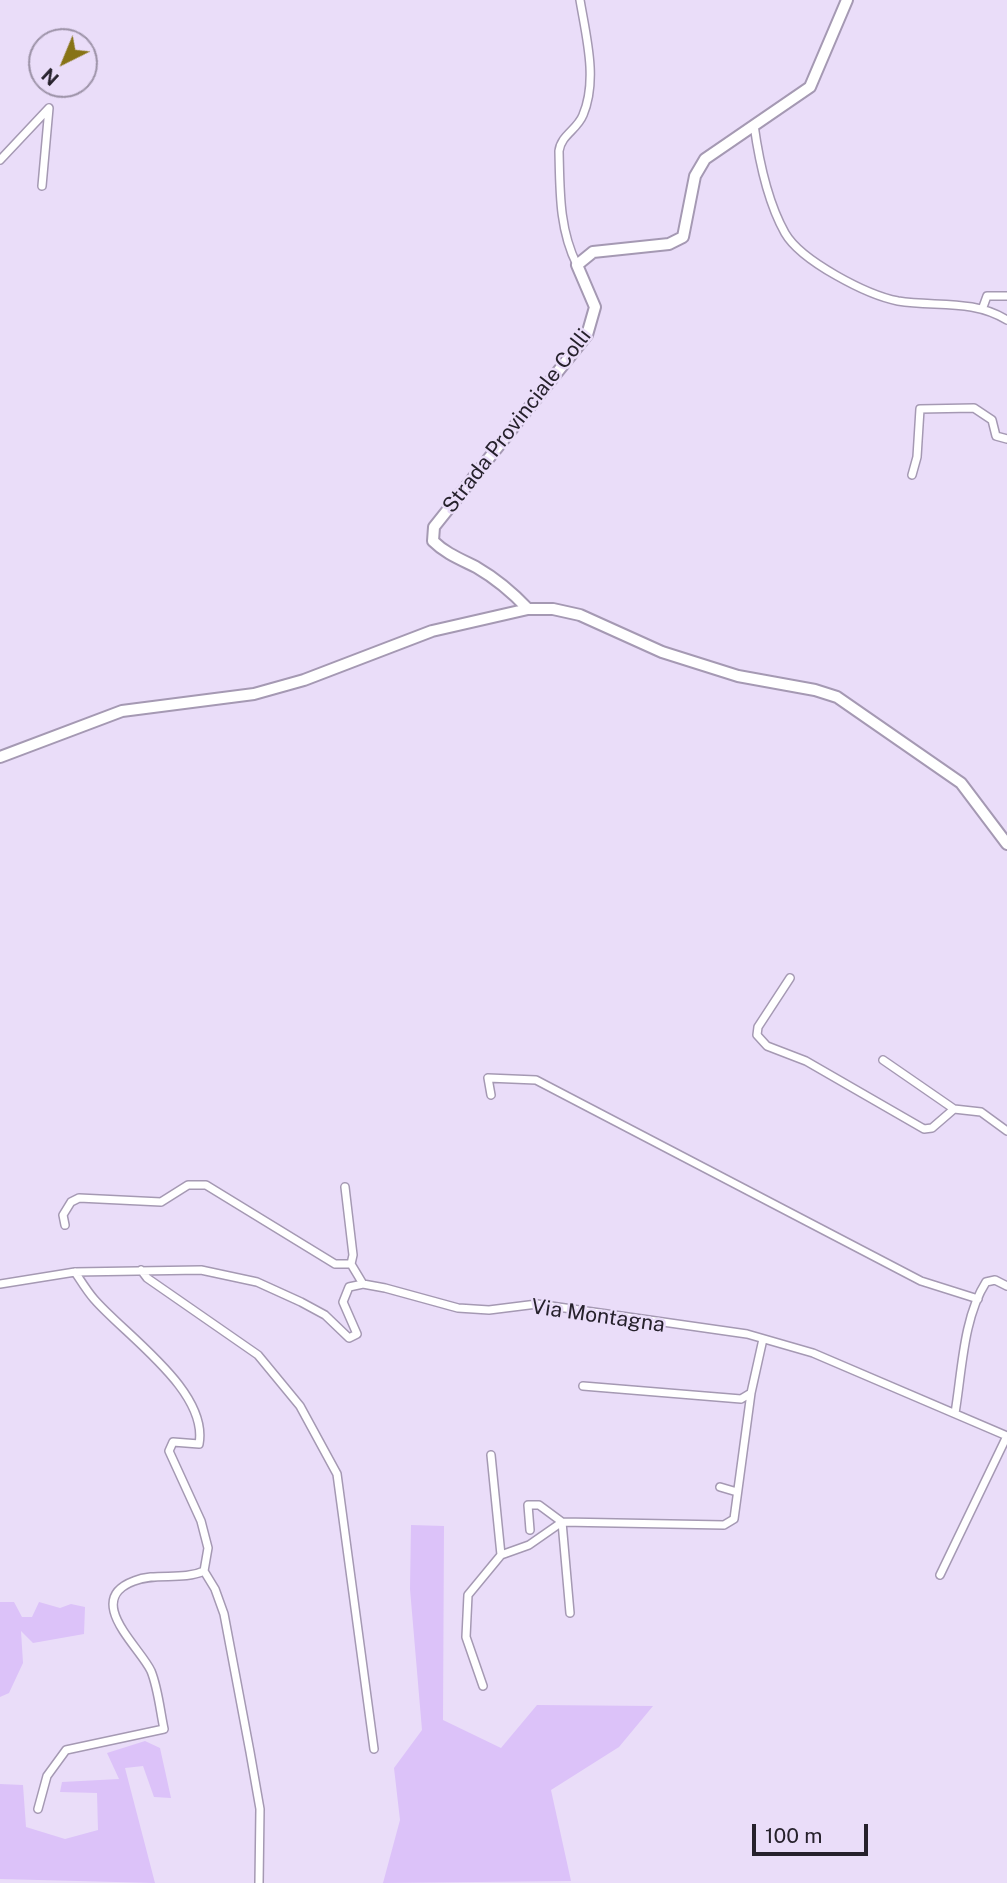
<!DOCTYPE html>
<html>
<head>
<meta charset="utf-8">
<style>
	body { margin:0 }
	#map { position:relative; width:1007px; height:1883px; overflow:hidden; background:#eaddf9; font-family:"Public Sans",sans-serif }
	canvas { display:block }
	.north { position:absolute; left:28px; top:28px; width:70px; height:70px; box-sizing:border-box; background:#eaddf9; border:2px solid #9c92a7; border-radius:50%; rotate:223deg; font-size:19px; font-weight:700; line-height:28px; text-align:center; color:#26212c }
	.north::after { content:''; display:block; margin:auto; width:24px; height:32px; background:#877316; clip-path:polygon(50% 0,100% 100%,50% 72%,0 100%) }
	.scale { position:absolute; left:752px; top:1824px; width:116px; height:32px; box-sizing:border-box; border:4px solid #26212c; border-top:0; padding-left:9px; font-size:21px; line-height:24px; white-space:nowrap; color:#26212c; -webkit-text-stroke:5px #eaddf9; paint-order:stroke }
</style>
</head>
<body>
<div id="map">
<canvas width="1007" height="1883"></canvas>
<div class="north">N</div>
<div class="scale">100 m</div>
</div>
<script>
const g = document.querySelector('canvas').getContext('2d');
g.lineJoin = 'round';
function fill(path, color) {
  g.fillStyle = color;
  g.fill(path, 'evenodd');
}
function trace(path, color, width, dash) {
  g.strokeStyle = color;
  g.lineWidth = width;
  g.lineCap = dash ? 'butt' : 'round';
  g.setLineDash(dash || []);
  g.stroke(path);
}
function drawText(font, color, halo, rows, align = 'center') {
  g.font = font + ' "Public Sans",sans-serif';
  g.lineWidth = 5;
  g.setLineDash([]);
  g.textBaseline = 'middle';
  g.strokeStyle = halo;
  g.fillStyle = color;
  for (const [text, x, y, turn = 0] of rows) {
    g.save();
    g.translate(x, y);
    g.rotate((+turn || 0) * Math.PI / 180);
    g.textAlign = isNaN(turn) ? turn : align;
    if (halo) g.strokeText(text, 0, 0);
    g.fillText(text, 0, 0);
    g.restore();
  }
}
fill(new Path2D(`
	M411,1525L444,1526L443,1720L501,1748L537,1705L653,1706L619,1747L551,1790L571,1881L383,1883L400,1820L394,1768L422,1730L410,1589Z
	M0,1602H14L22,1617H32L39,1602L60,1608L71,1604L85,1607L84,1634L33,1643L21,1631L23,1663L9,1693L0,1697Z
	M145,1741L160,1748L171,1798L154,1797L143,1766L125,1768L155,1883L0,1879V1784L23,1785L26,1827L65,1839L98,1830L97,1793L60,1792L62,1782L119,1779L107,1753Z`), '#dcc2f9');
const street = new Path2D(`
	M754,125C759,161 767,201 785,233C801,261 867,295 898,301C936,307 973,299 1007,320
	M0,160L49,108L42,186
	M577,265C559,229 560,191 559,151C561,135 577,130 583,115C598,80 586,36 580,0
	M983,307L987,296H1007
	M912,475L917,457L920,409L974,408L992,420L996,436L1007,439
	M790,978L758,1027L757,1035L767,1046L806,1061L924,1129L932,1128L954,1109L981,1112L1007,1131
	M883,1060L954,1109
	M491,1095L488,1078L536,1080L921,1281L978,1299
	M345,1187L353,1255L351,1264
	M65,1225L63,1215L71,1202L79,1198L161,1202L188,1185H206L335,1264H351L363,1284
	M141,1270L147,1278L258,1355L300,1406L337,1474L374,1749
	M0,1284L75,1272L201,1270L257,1282L301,1302L325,1315L349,1338L357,1334L343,1302L349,1287L363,1284L385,1288L458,1308L489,1310L537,1304L747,1334L813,1353L1007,1436L940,1575
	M583,1386L741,1399L751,1393L763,1339
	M955,1413C962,1372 963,1318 986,1282L995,1280L1007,1286
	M491,1455L501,1555L529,1545L562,1522L539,1505H528L530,1530
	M720,1487L737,1492
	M204,1571L215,1589L224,1614L250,1752L260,1809L259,1883
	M570,1613L562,1522L724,1525L734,1519L751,1393
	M483,1686L466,1637L468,1595L501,1555
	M38,1809L47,1776L66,1750L164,1729C160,1710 158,1688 151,1671C140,1647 83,1600 134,1581C156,1572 182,1581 204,1571L208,1548L201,1521L169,1451L173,1442L199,1444C209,1391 125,1335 94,1299C87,1291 81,1281 75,1272`);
const secondary = new Path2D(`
	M528,609C513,593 495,578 476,567C460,559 445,553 433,541L434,527L587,335L595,307L577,265L593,252L669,244L683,237L695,176L705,159L810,87L847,0
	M0,757L122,711L254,694L304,680L432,631L528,609H553L580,615L662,652L738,676L815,690L837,697L961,783L1007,844`);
trace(street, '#a599b3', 10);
trace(secondary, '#a599b3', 14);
trace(street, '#fff', 7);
trace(secondary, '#fff', 10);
drawText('21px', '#26212c', '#eaddf9', [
	["Strada Provinciale Colli",517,421,-52],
	["Via Montagna",598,1316,8]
]);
</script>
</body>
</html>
